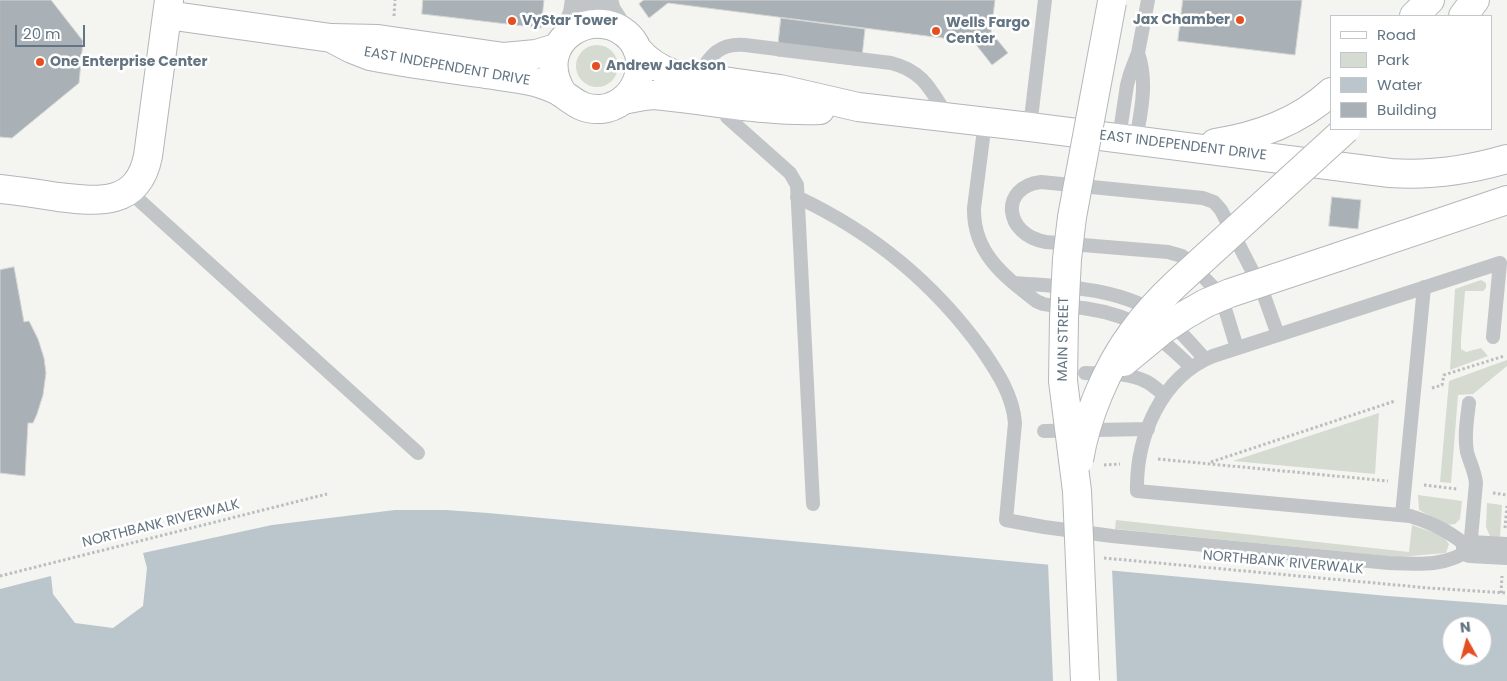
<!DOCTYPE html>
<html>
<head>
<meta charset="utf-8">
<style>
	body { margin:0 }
	#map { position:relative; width:1507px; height:681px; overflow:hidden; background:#f4f4f0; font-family:Poppins,sans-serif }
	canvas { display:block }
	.legend { position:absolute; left:1330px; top:15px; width:162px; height:115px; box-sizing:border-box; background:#fff; border:1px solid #c1c7cd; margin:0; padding:6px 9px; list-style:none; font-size:15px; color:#637482 }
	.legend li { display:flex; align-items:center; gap:10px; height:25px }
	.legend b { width:25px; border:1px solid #c1c7cd }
	.north { position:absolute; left:1442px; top:616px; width:50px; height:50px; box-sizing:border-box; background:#fff; border:1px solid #c1c7cd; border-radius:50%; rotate:353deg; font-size:14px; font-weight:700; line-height:20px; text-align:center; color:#637482 }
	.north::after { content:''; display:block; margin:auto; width:18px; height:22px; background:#e54e20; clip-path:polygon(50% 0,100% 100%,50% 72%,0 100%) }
	.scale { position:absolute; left:15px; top:25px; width:70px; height:22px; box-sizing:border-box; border:2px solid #637482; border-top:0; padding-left:6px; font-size:15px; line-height:18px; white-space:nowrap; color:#637482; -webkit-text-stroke:4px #fff; paint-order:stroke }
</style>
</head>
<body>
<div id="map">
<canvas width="1507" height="681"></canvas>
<ul class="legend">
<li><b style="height:6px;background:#fff"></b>Road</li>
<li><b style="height:14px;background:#d5dbd1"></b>Park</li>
<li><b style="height:14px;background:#bac6cb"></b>Water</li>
<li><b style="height:14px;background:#a9b1b6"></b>Building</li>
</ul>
<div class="north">N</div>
<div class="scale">20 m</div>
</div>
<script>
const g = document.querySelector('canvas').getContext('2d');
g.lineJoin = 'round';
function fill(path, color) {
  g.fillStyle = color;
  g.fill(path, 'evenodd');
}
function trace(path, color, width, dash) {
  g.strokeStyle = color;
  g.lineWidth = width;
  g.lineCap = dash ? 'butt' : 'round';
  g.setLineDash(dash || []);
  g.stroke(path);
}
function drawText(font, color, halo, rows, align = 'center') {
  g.font = font + ' Poppins,sans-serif';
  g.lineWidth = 5;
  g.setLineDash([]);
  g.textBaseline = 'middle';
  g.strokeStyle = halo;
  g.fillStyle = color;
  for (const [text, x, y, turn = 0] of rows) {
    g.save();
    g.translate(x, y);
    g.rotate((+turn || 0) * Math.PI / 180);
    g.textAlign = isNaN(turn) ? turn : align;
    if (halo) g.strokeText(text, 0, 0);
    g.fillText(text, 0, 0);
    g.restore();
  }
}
fill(new Path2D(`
	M576 66a21 21 0 1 1 42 0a21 21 0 1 1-42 0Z
	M1481,280L1486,283V288L1483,291H1465L1461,340V349L1466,352L1481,348L1488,356L1450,370L1455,289Z
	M1507,360V366L1473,394L1458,395L1451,483L1440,482L1449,381Z
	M1379,413L1375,474L1233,461Z
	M1418,495L1462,501L1460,519L1455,524L1447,525L1419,510Z
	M1487,503L1502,505L1500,538L1490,536L1486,527Z
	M1116,520L1409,552L1412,525L1443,536L1449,544L1446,553L1398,557L1115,529Z`), '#d5dbd1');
fill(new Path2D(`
	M395,510H446L488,513L1388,596L1507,605V681H0V589L51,576L53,594L75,623L113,628L143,606L147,568L143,553L272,525ZM1452,626H1482V656H1452Z`), '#bac6cb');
fill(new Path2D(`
	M1048,562L1112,568L1117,681H1053Z`), '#f4f4f0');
const building = new Path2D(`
	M0,0H51L83,41L79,83L12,138L0,137Z
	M423,0H544L541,28L422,14Z
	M644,0H995L991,32L1008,53L992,65L974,42L668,3L649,18L639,4Z
	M1183,0H1302L1295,55L1178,41Z
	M781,18L865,29L861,66L777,56Z
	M1332,197L1361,200L1358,229L1329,226Z
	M14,267L24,322L29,321L38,339L44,358L46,373L43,395L37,414L33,423H28L25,476L0,473V270Z`);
fill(building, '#a9b1b6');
trace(building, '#d5d5d3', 1);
const secondary = new Path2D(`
	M167,15L331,38L378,39L504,57L536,54L556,48
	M1414,16L1430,0
	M331,38L352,49L370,56C406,63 443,68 479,73C498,76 517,78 535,82C544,85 555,88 563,94C576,103 583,110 601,109C633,106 652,67 632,40C599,0 528,40 563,94
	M637,49C647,61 659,69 674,74L780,89L858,107L1030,127L1390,173C1429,176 1469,170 1507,159
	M623,100L644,96L654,95C709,100 764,112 820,110
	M1215,143C1259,136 1298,122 1331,92
	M0,189C19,191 39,194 58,197C99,202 138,206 148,156L169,0`);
const primary = new Path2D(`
	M1463,16L1475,0
	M1338,257L1507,200`);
trace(secondary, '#b1b7bb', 30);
trace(primary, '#b4b8bc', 30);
trace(new Path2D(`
	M394,16L395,0
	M1432,388L1442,385L1444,375L1504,356
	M1158,459L1388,481
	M1211,462L1395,401
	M1104,465L1120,464
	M1424,485L1457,489
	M1493,493L1507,495
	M1505,528L1507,506
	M1104,558L1429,588L1507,593
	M0,576L327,494
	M1501,593L1502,576`), '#bbbdbf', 3, [2.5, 2.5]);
trace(new Path2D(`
	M696,78C710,57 717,43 745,45L891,63C924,71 931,91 948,117
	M723,104L727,117L790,173L797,185L813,504
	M985,122L974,208C973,253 1004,276 1036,301L1043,304C1058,307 1073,306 1089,309C1136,316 1158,335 1191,367
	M1030,127L1045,0
	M1119,138L1127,85L1130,74L1138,53L1148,0
	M1136,140C1141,111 1148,82 1138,53
	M129,191L418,453
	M797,197C872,232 935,284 983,351C998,373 1013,396 1015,423L1006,520L1044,527L1112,536L1389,563C1417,564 1447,567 1470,549L1476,483C1475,472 1470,463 1467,452C1464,436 1467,419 1469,403
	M1014,283C1065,287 1121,287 1165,318C1180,330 1192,345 1205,359
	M1237,348L1226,312L1215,289L1187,260L1182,256L1168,252L1046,242C1004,235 999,187 1041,182L1203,198L1214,202L1221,210L1262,290L1278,335
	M1085,373C1104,374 1127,372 1145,381C1152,384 1158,390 1164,395
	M1044,431L1148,429
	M1402,515L1424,287
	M1470,549C1453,533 1433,523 1410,516L1137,491C1136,437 1161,377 1213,356L1500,263L1493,337`), '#c1c5c8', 14);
trace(new Path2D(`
	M604,0L607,11L618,28
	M570,31L577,13L579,0
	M1470,549L1507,551`), '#c1c5c8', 28);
trace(secondary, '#fff', 28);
trace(primary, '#fff', 28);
const primaryBridge = new Path2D(`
	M1124,362L1164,329L1185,315L1206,303L1230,293L1338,257
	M1079,460C1086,417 1107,367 1133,332C1146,314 1161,298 1177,283L1346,129
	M1085,681L1077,491L1063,381L1064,318L1067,259L1072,217L1112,2`);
trace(primaryBridge, '#b4b8bc', 30, []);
trace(primaryBridge, '#fff', 28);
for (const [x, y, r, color] of [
	[1240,20,5,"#e54e20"],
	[512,21,5,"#e54e20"],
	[936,31,5,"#e54e20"],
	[40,62,5,"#e54e20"],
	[596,66,5,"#e54e20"]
]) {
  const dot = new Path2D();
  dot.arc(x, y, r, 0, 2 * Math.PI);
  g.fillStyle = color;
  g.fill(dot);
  trace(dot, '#fff', 2);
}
drawText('bold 14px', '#637482', '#fff', [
	["Jax Chamber",1230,20,"right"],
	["VyStar Tower",522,21],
	["Wells Fargo",946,23],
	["Center",946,39],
	["One Enterprise Center",50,62],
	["Andrew Jackson",606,66]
], 'left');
drawText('14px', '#637482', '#fff', [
	["EAST INDEPENDENT DRIVE",447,67,10],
	["EAST INDEPENDENT DRIVE",1183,146,7],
	["MAIN STREET",1064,339,-89],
	["NORTHBANK RIVERWALK",161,524,-14],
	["NORTHBANK RIVERWALK",1283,563,5]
]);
</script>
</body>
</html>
